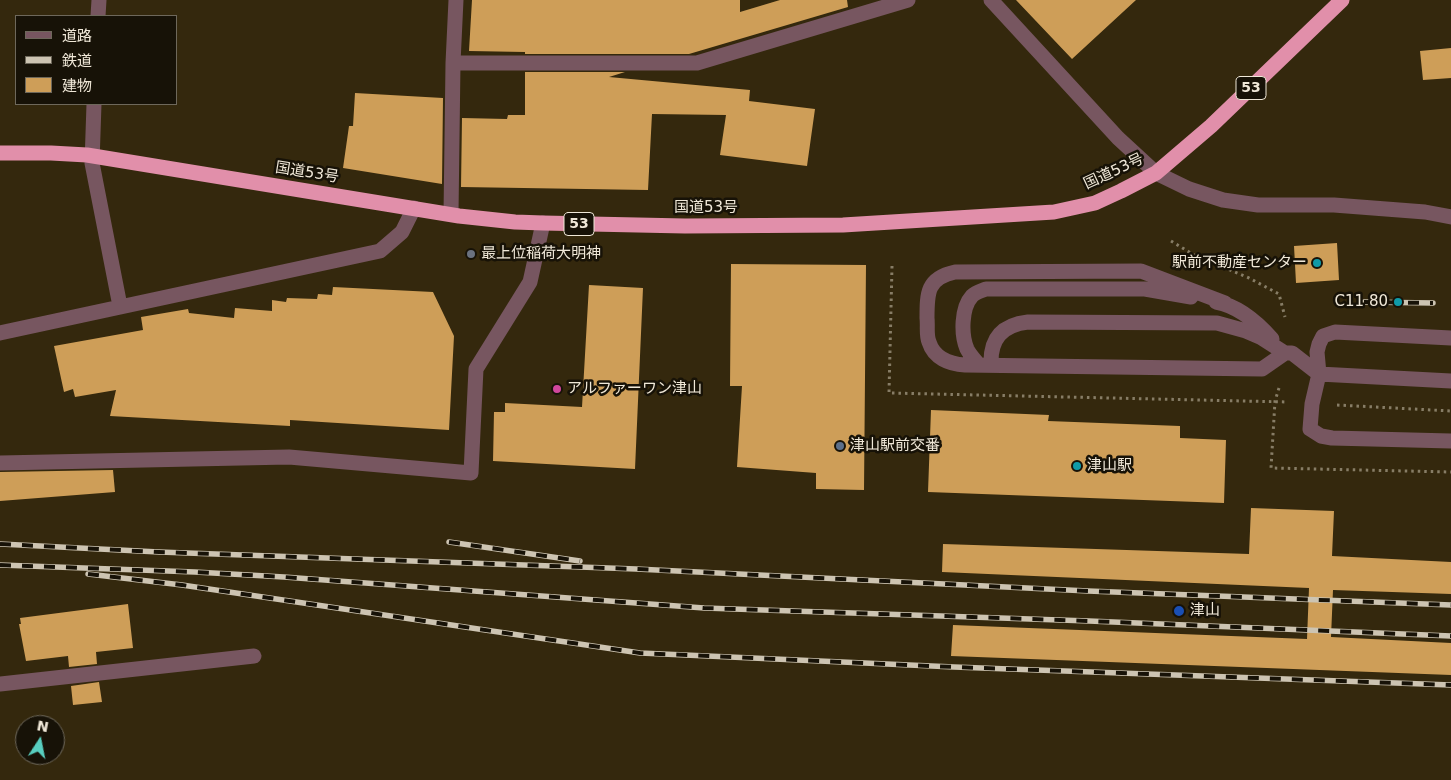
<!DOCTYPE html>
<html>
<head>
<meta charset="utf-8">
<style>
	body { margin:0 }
	#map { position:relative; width:1451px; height:780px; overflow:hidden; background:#34280d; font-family:"DejaVu Sans","Noto Sans JP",sans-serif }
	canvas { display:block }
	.legend { position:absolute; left:15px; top:15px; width:162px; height:90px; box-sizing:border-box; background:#171207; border:1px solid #6e685b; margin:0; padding:6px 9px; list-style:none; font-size:15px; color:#f0e8d8 }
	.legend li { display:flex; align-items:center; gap:10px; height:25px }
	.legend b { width:25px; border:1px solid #6e685b }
	.north { position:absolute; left:15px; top:715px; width:50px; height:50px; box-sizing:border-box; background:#171207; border:1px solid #6e685b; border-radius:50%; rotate:11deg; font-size:14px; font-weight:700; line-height:20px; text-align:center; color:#f0e8d8 }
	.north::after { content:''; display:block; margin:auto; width:18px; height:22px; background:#58cebf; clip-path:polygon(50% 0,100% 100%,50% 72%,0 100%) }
</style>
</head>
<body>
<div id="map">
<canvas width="1451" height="780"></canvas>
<ul class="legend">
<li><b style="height:6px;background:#775660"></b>道路</li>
<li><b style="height:6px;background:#cdc4b2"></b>鉄道</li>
<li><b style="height:14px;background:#ce9e58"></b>建物</li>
</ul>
<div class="north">N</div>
</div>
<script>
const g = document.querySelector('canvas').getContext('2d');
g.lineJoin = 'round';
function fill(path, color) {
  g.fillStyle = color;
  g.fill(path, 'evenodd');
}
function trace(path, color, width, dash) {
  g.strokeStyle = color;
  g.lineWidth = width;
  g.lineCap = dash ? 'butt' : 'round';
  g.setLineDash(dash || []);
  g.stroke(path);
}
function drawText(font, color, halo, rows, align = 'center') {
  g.font = font + ' "DejaVu Sans","Noto Sans JP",sans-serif';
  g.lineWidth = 5;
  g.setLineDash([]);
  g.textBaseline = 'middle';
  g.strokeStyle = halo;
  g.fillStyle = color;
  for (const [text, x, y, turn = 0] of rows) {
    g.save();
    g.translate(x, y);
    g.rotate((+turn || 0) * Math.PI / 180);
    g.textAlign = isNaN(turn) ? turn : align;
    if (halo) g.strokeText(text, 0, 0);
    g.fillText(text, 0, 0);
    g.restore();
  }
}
fill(new Path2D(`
	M472,0H740V12L780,0H847L848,7L689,54H525V52L469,51Z
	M1016,0H1136L1072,59Z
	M1451,48V78L1423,80L1420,51Z
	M525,72H625L609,77L750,90L749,101L815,109L807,166L720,155L726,115L652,114L648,190L461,187L462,118L507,119L508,115H525Z
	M355,93L443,98L442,184L343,168L349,126H353Z
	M1337,243L1339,280L1296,283L1294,246Z
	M731,264L866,265L864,490L816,489V473L737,467L742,386H730Z
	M589,285L643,288L635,469L493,461L494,412H505V403L582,407Z
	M333,287L433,292L454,336L449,430L290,420V426L110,416L116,390L75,397L73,389L64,392L54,346L143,330L141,317L188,309L189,313L234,318L235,308L272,311V300L286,302L287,298L317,299L318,294L332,295Z
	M931,410L1049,415L1048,421L1180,426V438L1226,440L1224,503L928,492Z
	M113,470L115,492L0,501V472Z
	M1251,508L1334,511L1332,556L1451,562V594L1333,590L1331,637L1451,643V675L951,656L953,625L1307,639L1309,588L942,572L943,544L1249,554Z
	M128,604L133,648L96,652L97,664L69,667L68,656L26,661L19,624H21L20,618Z
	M99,682L102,702L73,705L71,686Z`), '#ce9e58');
trace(new Path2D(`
	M1171,241L1194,255L1249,278L1279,294L1285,317
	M892,266L889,393L1288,402
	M1279,388L1275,401L1271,468L1451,472
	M1337,405L1451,411`), '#877d66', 3, [2.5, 4]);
trace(new Path2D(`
	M991,0L1118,138L1156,173L1189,189L1223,200L1258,205H1334L1425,212L1451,217
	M98,16L99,0
	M453,63H697L908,0
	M94,104L92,163L120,306
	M451,214L453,63L456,0
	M1216,302C1239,306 1257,322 1272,339
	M1225,303L1141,271L955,272C927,278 927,293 927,318C928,326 926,335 929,342C934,358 949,364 965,365L1262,369L1285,353
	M0,333L380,251L402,232L414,208
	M1451,338L1335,332L1323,336L1319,344L1317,352L1319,374L1312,404L1310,429L1321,436L1332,438L1451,441
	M979,365C975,360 970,355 967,349C961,335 961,308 972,296C976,292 981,291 986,289H1145L1191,297
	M991,365C990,339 1002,325 1028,322L1217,323L1246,331L1260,337L1285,353H1292L1319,374L1451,381
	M0,463L289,457L471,473L476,369L530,282L543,223
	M0,684L254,656`), '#775660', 15);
trace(new Path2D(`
	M0,153H51L87,155L459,216L515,222L543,223L685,226L843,225L1054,212L1095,203L1121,191L1156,173L1211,126L1342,0`), '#e18faa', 15);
const rail = new Path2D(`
	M1364,302L1433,303
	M449,542L580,561
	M0,544L159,552L636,569L1088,591L1451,605
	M0,565L195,572L284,577L704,608L1089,621L1451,636
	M88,574L182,585L640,653L954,667L1451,685`);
trace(rail, '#cdc4b2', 5.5);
trace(rail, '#171207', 4, [11]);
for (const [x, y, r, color] of [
	[471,254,5,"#6b7280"],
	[1317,263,5,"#0f9aa8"],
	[1398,302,5,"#0f9aa8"],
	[557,389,5,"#d1479c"],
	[840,446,5,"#5c6f8a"],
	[1077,466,5,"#0f9aa8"],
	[1179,611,6,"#1a4fb4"]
]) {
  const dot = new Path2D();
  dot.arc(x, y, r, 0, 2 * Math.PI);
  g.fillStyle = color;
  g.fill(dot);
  trace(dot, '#171207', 2);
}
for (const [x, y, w] of [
	[1251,88,30],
	[579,224,30]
]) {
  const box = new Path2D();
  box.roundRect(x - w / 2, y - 11.5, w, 23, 4);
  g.fillStyle = '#171207';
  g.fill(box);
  trace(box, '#f0e8d8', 1);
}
drawText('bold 14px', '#f0e8d8', null, [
	["53",1251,88],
	["53",579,224]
]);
drawText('15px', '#f0e8d8', '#171207', [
	["国道53号",1114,172,-25],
	["国道53号",307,173,9],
	["国道53号",706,208]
]);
drawText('15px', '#f0e8d8', '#171207', [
	["最上位稲荷大明神",481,254],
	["駅前不動産センター",1307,263,"right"],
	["C11 80",1388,302,"right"],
	["アルファーワン津山",567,389],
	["津山駅前交番",850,446],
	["津山駅",1087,466],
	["津山",1190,611]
], 'left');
</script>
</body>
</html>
